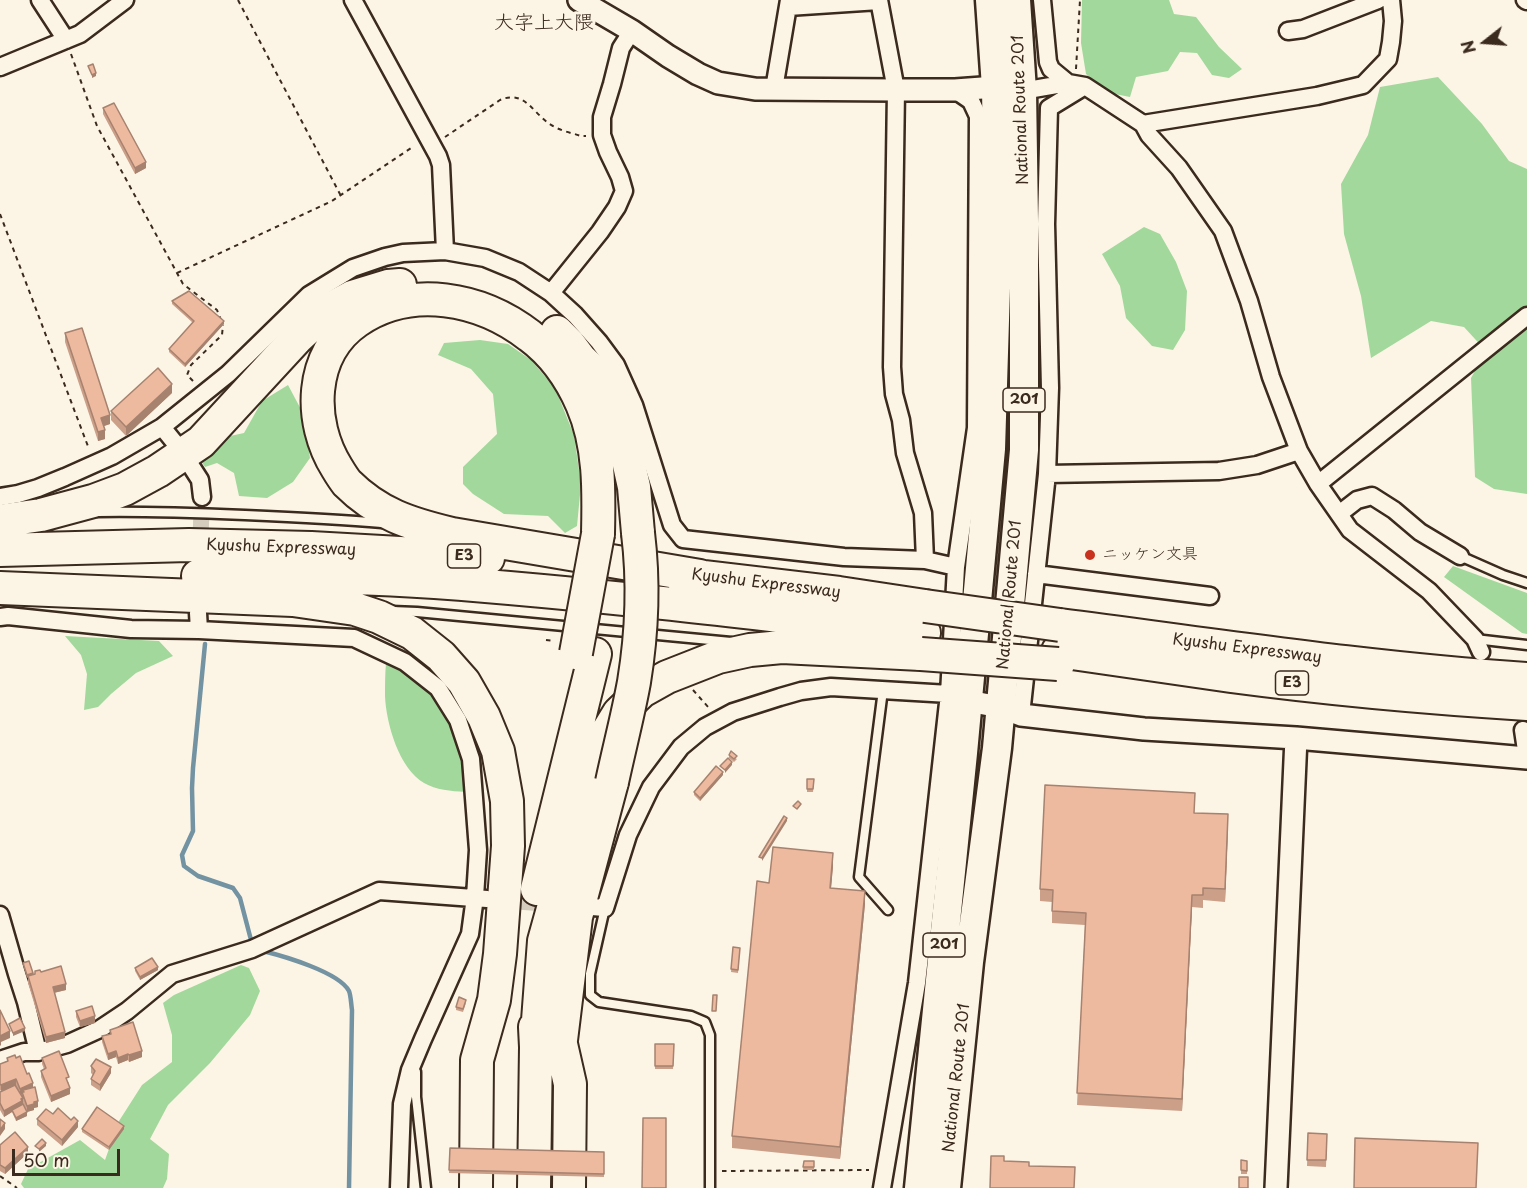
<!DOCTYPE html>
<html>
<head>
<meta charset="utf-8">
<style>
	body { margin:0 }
	#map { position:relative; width:1527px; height:1188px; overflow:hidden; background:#fcf5e5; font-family:"Playpen Sans",sans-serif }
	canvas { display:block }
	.north { position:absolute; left:1455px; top:12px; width:60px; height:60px; -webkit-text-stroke:4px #fcf5e5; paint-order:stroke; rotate:253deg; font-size:16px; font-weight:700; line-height:24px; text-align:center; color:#3b2a1e }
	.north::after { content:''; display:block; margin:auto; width:21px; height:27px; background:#3b2a1e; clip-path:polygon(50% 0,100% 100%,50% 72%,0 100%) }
	.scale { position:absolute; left:12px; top:1149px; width:108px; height:27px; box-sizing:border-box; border:3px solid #3b2a1e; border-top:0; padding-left:8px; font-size:18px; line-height:21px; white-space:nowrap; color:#3b2a1e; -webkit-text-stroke:4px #fcf5e5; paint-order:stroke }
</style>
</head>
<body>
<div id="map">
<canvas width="1527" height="1188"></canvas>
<div class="north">N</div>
<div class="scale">50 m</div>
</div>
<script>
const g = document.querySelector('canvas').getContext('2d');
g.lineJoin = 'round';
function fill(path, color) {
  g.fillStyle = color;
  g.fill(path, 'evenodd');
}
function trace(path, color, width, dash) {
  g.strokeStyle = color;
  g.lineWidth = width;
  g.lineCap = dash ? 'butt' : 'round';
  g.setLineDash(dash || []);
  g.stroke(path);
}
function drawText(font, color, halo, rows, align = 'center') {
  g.font = font + ' "Playpen Sans","Klee One",sans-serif';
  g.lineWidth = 6;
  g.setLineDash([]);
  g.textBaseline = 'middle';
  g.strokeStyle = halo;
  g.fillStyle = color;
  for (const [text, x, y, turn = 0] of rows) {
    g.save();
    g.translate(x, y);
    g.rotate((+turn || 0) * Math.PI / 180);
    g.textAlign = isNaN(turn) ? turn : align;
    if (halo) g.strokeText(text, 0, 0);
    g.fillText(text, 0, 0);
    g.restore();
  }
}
fill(new Path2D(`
	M1082,0H1169L1174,14L1196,17L1219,47L1242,69L1229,78L1212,75L1197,53L1180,52L1168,71L1136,77L1130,97L1110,93L1086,74L1081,43Z
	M1438,77L1482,124L1509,161L1527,169V494L1494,489L1475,477L1471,378L1486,351L1464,327L1431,321L1371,358L1361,296L1344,234L1341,184L1368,135L1380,87Z
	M1144,227L1160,234L1176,262L1187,291L1185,330L1173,350L1152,346L1126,318L1120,286L1102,254Z
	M480,340L508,344L531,360L555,388L574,435L581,484L577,526L565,533L548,516L504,514L473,494L463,484V467L497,434L493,394L471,369L438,355L444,343Z
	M288,385L304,415L310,458L293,482L267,498L239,496L234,473L217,463L205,467L199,458L221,438L244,433L262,401Z
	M1453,566L1527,593V634L1522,633L1444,577Z
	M65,636L159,641L173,656L136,673L111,694L98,707L84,710L87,674L81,655Z
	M386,663L410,676L432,694L454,727L464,763L465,792C451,791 436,790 424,783C399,769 386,723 385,696C385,685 385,674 386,663Z
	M241,965L249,968L260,991L250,1015L210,1063L168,1105L150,1139L169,1154L167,1179L163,1188H24L21,1184L28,1169L80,1140L105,1160L119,1121L142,1085L172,1062V1035L163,1003L174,995Z`), '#a2d89c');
trace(new Path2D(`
	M205,644L193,768L192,788L193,831L182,855L184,866L198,876L233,888L240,898L251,940L255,944
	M263,951C283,956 339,972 349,991C351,996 351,1004 352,1010L349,1188`), '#7393a3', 4.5);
trace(new Path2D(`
	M200,552L202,497
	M497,900L552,904`), '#d5ccbd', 16, [16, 8]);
const service = new Path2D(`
	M98,512C147,511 196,513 245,515C291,517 336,519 382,523
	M1460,556L1503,575L1527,583
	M392,611L417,612L731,642
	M1475,639L1527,645
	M883,690L859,877L888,910
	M605,908L590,974V995L599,1002L691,1016L705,1022L710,1035V1188
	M416,1072V1097L426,1188`);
const minor = new Path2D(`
	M40,0L66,40
	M353,0L438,156L441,165L445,251
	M879,0L896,90L892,367L894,394L901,420L905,453L923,513L925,560
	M1042,0L1048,62L1051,69L1068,83
	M1525,0L1527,1
	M788,7L879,1
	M1288,31L1303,29L1378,0
	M0,67L80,34L125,0
	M774,89L789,0
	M1022,91L1068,83L1085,86L1143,124L1149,135L1179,168L1223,231L1249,301L1271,377L1299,451L1318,484L1350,530L1429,591L1475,639L1481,652
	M1143,124L1317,96L1363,85L1388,59L1391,42L1393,21L1391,0
	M551,293L600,232L617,207L624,191L620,177L608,152L602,135V117L612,84L621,48L632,31
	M162,427L175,443
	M191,466L200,480L202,497
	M1047,474L1219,471L1257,465L1299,451
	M1318,484L1527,316
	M0,497L18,494L38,488L65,477L112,456L162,427L228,374L309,295L353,268L385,257L403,253L445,251L485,258L519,272L551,293L575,315L599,342L616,365L634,405L672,525L683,539L844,557L925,560L956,567
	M1339,514L1357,500L1372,496L1394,510L1420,532L1460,556
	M1036,574L1210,596
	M198,613L199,630
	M0,617L8,616L131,629L199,630L354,638L405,662L438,688L458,720L471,759L478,850L475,897L470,934L423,1039L410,1070L402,1104L399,1188
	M1021,715L1047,474L1050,388L1046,224L1049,108L1085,86
	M1523,730L1527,757
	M592,907L605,908L628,835L651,787L681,747L705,727L733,712L780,697L801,691L831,687L949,694
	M0,915L17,974L26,1002L38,1052
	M0,1060L24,1052H38L67,1044L100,1029L127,1011L172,974L252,949L379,891L487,899
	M882,1188L917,983L949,694L956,567L976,428L978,116L971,101L955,90`);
const tertiary = new Path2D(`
	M579,0L632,31L668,56L698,74L718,83L755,89L896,90H955L996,87L1010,89
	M949,694L968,701L1000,707L1021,715L1144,729L1296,738L1527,758
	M1276,1188L1296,738`);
const trunk = new Path2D(`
	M919,1188L963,753L991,449L998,223L996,87L990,0
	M946,1188L969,962L997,748L1024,450V220L1022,91L1016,0`);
const motorway = new Path2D(`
	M557,332L569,344L581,360L598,376L611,404L624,442L634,487L638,533
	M0,521L41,515L93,501L125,489L158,471L201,442L298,337L326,311L352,297L388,286L400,285
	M598,534C599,491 600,445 582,404C571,379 553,353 530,336C481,298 411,284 357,321C309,354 308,422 337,468C340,473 343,478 347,483C378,514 410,524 452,534L700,576
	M0,550L189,545L311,548L488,558
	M678,574L839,593L925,606
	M198,576C277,577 356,576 435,582C598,594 761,614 924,633
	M0,588L293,600L355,609L379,617L412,633L441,656L464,682L484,717L498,751L507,801L508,846L500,954L494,1000L477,1060L476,1188
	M1060,625C1216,645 1371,669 1527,679
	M1058,651C1116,659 1173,668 1231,676C1329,689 1428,698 1527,704
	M537,889L595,654
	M556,1022L570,1084L569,1188
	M561,1040L576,917L612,782
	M536,1047L544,941L586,790L603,739L619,713L642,691L667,677L718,657L750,650L782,647L921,654
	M534,1188L536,1047L535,1027`);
trace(service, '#3b2a1e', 13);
trace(minor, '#3b2a1e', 21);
trace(tertiary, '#3b2a1e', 26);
trace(trunk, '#3b2a1e', 33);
trace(motorway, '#3b2a1e', 36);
trace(new Path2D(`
	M238,0L341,196
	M71,54L97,126L183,284L217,310L221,320
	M1076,69L1080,0
	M445,137L500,100C526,89 533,115 553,126C561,131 572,133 581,136H586
	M0,214L89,449
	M177,273L332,201L414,146
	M193,381L187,375L191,365L222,335L223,325
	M546,640L554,641
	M693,690L709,708
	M722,1171L869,1170
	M0,1176L17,1188`), '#3b2a1e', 2, [4.5, 4.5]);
trace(service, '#fcf5e5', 8);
trace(minor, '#fcf5e5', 16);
trace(tertiary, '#fcf5e5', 21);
trace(trunk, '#fcf5e5', 28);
trace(motorway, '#fcf5e5', 32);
const motorwayBridge = new Path2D(`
	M925,606L1060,625
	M576,653L598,534
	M921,654L1058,664
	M612,782C619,749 628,715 634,682C642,633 644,582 638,533`);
trace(motorwayBridge, '#3b2a1e', 36, []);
trace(motorwayBridge, '#fcf5e5', 32);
fill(new Path2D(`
	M103,108L146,168L135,174L103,114Z
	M172,301L224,324L185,367L169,352V349L193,323L172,304Z
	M65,333L110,424L104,426L105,439L98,441L65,342Z
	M172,393L126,436L111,420V411Z
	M729,755L737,759L734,762L729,758Z
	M723,775L700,801L694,795V792Z
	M807,779H814L813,792H807Z
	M1195,813L1228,827L1225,902L1203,900V908L1192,907L1182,1111L1077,1105L1085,925L1052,923V902L1040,901V889Z
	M833,866L831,888L865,904L840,1159L732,1148V1136L769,883Z
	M733,947L740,948L738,973L731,972Z
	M23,963L33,975H35V971L41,972L66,990L54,993L65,1038L46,1043L28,983V977L27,978Z
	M135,968L158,970L140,980L135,971Z
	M466,1003L463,1012L456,1010V1007Z
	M76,1011L95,1023L80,1027L76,1017Z
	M110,1030L142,1057L129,1062L128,1060L118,1064L116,1057L108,1060L102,1042V1036L110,1034Z
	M655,1044H674L673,1069H655Z
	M7,1058H16L27,1074L33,1087L38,1107L34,1108V1110L27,1112V1116L16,1121L12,1112L4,1117L0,1110V1092L8,1088L1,1091L0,1090V1064L7,1061Z
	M42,1058L69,1083H68L70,1094L51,1102L41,1077V1071L44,1069L42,1064Z
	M91,1066L111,1073L100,1091L91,1085V1079L93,1075L91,1073Z
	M53,1114L78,1127L62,1146L37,1125V1119Z
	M82,1129H124L109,1150L82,1132Z
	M1308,1133L1327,1134L1326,1167L1307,1166Z
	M0,1145L28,1153L5,1174L0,1171Z
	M450,1148L604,1152V1177L449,1173Z
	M1241,1160L1247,1161V1174H1241Z
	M804,1161H814V1170H803Z`), '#cc9f89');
fill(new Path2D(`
	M96,73V76L92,78V75Z
	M146,162V168L135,174V168Z
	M224,321V324L185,367V364Z
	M172,384V393L126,436V427Z
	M110,415V424L101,427V418Z
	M105,430V439L98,441V432Z
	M732,762V765L725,773V770Z
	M723,772V775L700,801V798Z
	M1228,814V827L1225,902V889Z
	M787,818V821L762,861V858Z
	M833,853V866L830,900V888Z
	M865,891V904L840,1159V1147Z
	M1192,895V907L1182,1111V1099Z
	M158,967V970L140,980V977Z
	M66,984V990L53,993V987Z
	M95,1016V1023L80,1027V1021Z
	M25,1028V1031L13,1036V1033Z
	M10,1031V1038L1,1042V1045L0,1046V1036Z
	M65,1032V1038L46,1043V1037Z
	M116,1051V1057L108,1060V1054Z
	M142,1051V1057L129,1062V1055Z
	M128,1054V1060L118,1064V1058Z
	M111,1067V1073L100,1091V1085Z
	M16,1079V1085L1,1091V1085Z
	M33,1083V1089L20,1095V1089Z
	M70,1088V1094L51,1102V1096Z
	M23,1098V1104L12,1110V1112L4,1117V1111Z
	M38,1101V1107L34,1108V1110L27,1112V1106Z
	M27,1112V1116L16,1121V1118Z
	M78,1121V1127L62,1146V1140Z
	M5,1123V1129L0,1136V1130Z
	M124,1126V1129L109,1150V1147Z
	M46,1143V1146L39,1152V1149Z
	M28,1147V1153L5,1174V1168Z`), '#a6826f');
const building = new Path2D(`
	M93,64L96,73L92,75L88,66Z
	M114,103L146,162L135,168L103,108Z
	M189,291L224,321L185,364L169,349L194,321L172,301Z
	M82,328L110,415L101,418L105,430L98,432L65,333Z
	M158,368L172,384L126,427L111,411Z
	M731,751L737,756L734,759L729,755Z
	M728,758L732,762L725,770L720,766Z
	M716,766L723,772L700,798L694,792Z
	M807,779H814L813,789H807Z
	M1045,785L1195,793L1194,813L1228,814L1225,889L1203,888V895H1192L1182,1099L1077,1093L1086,913L1052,911L1053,890L1040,889Z
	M798,801L801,804L797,809L793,806Z
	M784,816L787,818L762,858L759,857Z
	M773,847L833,853L830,888L865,891L840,1147L732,1136L757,881L769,883Z
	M733,947L740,948L738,970L731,969Z
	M152,958L158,967L140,977L135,968Z
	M29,961L33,973L27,975L23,963Z
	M61,966L66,984L53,987L65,1032L46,1037L28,976L35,974V971L40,970L41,972Z
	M713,995H717L716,1011H712Z
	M459,997L466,1000L463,1009L456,1007Z
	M92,1006L95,1016L80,1021L76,1011Z
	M0,1010L10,1031L0,1036L1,1039L0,1040Z
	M20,1018L25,1028L13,1033L9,1024Z
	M133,1022L142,1051L129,1055L128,1054L118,1058L116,1051L108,1054L102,1036L111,1034L110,1030Z
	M655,1044H674L673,1066H655Z
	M59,1051L69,1077L66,1078L70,1088L51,1096L41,1071L46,1068L42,1058Z
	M15,1055L16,1058L20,1056L27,1074L29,1073L33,1083L20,1089L16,1079L1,1085L0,1084V1064L8,1061L7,1058Z
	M96,1059L111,1067L100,1085L91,1079L95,1071L91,1066Z
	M15,1085L23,1098L21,1099L22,1101L4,1111L0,1103V1092Z
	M35,1087L38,1101L34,1102V1104L27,1106L22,1092H24L23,1090Z
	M23,1104L27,1112L16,1118L12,1110Z
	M97,1107L124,1126L109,1147L82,1129Z
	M58,1108L71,1120L74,1117L78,1121L62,1140L37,1119L46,1109L53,1114Z
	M643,1118H666V1188H642Z
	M0,1119L5,1123L0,1130Z
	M15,1132L28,1147L5,1168L0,1165V1145Z
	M1308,1133L1327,1134L1326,1160H1307Z
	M1355,1138L1478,1143L1476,1188H1354Z
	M42,1139L46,1143L39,1149L35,1146Z
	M450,1148L604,1152V1174L449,1170Z
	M991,1156H1004V1161L1029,1162V1166L1075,1167L1074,1188H990Z
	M1241,1160L1247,1161V1171L1241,1170Z
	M804,1161H814V1167H803Z
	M1239,1177H1248V1188H1239Z`);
fill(building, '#edb99f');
trace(building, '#a6826f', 1.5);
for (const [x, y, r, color] of [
	[1090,555,6,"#c8321e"]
]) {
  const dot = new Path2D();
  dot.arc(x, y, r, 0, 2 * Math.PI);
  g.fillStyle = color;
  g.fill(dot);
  trace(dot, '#fcf5e5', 2);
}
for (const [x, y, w] of [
	[1024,400,42],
	[464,556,33],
	[1292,683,33],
	[944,945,42]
]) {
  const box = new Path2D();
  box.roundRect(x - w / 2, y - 12, w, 24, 4.5);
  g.fillStyle = '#fcf5e5';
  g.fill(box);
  trace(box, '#3b2a1e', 1.5);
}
drawText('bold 15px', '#3b2a1e', null, [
	["201",1024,400],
	["E3",464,556],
	["E3",1292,683],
	["201",944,945]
]);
drawText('16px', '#3b2a1e', '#fcf5e5', [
	["National Route 201",1021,110,-92],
	["Kyushu Expressway",281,548,2],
	["Kyushu Expressway",766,584,7],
	["National Route 201",1010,595,-85],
	["Kyushu Expressway",1247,649,7],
	["National Route 201",957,1078,-84]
]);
drawText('16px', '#3b2a1e', '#fcf5e5', [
	["ニッケン文具",1102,555]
], 'left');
drawText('20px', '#3b2a1e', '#fcf5e5', [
	["大字上大隈",544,23]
]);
</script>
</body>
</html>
